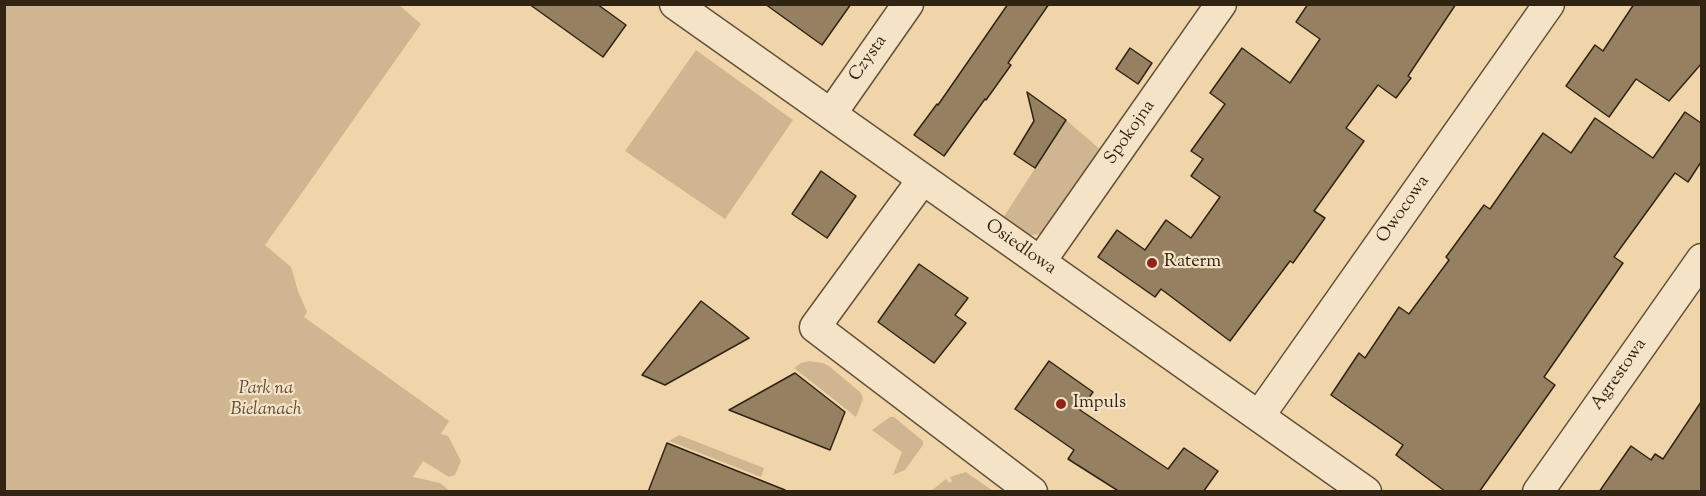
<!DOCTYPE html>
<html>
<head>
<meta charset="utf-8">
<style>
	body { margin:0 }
	#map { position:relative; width:1706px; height:496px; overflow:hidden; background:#f0d4aa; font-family:"Sorts Mill Goudy",serif }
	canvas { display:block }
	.frame { position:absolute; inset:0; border:6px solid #322413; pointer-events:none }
</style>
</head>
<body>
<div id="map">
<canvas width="1706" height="496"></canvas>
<div class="frame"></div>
</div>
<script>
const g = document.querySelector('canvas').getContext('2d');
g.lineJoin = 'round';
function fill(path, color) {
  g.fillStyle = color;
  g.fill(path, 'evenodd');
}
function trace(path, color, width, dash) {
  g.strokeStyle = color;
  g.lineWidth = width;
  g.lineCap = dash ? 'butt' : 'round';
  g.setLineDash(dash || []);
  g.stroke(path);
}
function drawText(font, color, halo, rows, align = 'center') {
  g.font = font + ' "Sorts Mill Goudy",serif';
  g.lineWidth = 4.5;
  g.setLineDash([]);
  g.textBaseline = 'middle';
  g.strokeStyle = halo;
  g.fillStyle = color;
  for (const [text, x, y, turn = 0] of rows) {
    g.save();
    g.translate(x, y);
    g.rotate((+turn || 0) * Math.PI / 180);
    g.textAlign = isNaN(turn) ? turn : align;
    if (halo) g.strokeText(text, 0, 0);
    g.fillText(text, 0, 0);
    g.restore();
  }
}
fill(new Path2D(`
	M399,5L421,24L265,245L291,267L298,291L307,312L304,317L449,421L441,434L448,436L461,461L455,475L449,477L423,461L413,477L440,483L450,491H5V5Z
	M696,50L793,120L725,219L625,151Z
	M1066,120L1102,151L1045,233L1028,236L1003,218Z
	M809,361L823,363L829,366L861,393L863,399L856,417L794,368L801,363Z
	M890,417H894L923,441V445L905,470L893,475L902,452L872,430Z
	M679,435L764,468L761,477L669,441Z
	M966,472L993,491H931L946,479L950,483L952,481L950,477Z`), '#d0b690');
const building = new Path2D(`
	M529,4H597L626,25L603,57Z
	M765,4H851L822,45Z
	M1008,4H1049L1008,63L1011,65L986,100L985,99L944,156L914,135L937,104L938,105Z
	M1308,4H1456L1408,76L1411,78L1396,98L1378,85L1346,128L1364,141L1314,211L1325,218L1293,263L1290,261L1230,341L1161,289L1155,297L1098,257L1117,230L1145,250L1166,220L1191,238L1220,197L1191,176L1203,159L1191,151L1225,104L1210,93L1242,48L1290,83L1320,39L1296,22Z
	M1634,4H1701V64L1669,101L1636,79L1609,117L1566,86L1595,45L1603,51Z
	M1130,48L1152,63L1138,84L1116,69Z
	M1027,92L1066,120L1035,168L1014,154L1034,121Z
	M1685,112L1701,123V162L1688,182L1675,173L1614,257L1623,263L1544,377L1555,385L1479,492H1446L1396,455L1403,445L1331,395L1359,353L1365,358L1399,307L1409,314L1449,260L1446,257L1484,205L1490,209L1543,133L1571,153L1595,118L1653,158Z
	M821,171L856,196L827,238L792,214Z
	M919,264L968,298L955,315L966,323L934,363L878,322Z
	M701,301L749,338L665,385L642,375Z
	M1049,361L1093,392L1080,410L1168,469L1184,448L1218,471L1203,492H1120L1068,459L1074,450L1015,409Z
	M795,373L845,412L830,450L729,410Z
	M1701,402V492H1599L1631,446L1651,460L1655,454L1663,459Z
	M667,443L785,490V492H648Z`);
fill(building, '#958062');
trace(building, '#322413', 1.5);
const minor = new Path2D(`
	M675,4L1366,492
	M831,114L908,4
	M923,179L815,327L1032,492
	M1040,262L1221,4
	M1259,416L1549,4
	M1538,492L1702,259`);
trace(minor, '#625039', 33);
trace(minor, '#f5e3c8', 30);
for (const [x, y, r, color] of [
	[1152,263,6,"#8f2418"],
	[1061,404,6,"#8f2418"]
]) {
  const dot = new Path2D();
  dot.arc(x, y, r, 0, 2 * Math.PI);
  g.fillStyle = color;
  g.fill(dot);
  trace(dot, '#f5e3c8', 2);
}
drawText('18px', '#322413', '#f5e3c8', [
	["Czysta",869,59,-55],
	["Spokojna",1131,133,-55],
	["Owocowa",1404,210,-55],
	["Osiedlowa",1020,248,35],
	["Agrestowa",1620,375,-55]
]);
drawText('18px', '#322413', '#f5e3c8', [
	["Raterm",1164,263],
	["Impuls",1073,404]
], 'left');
drawText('italic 18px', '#5a4832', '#f5e3c8', [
	["Park na",266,390],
	["Bielanach",266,411]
]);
</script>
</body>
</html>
